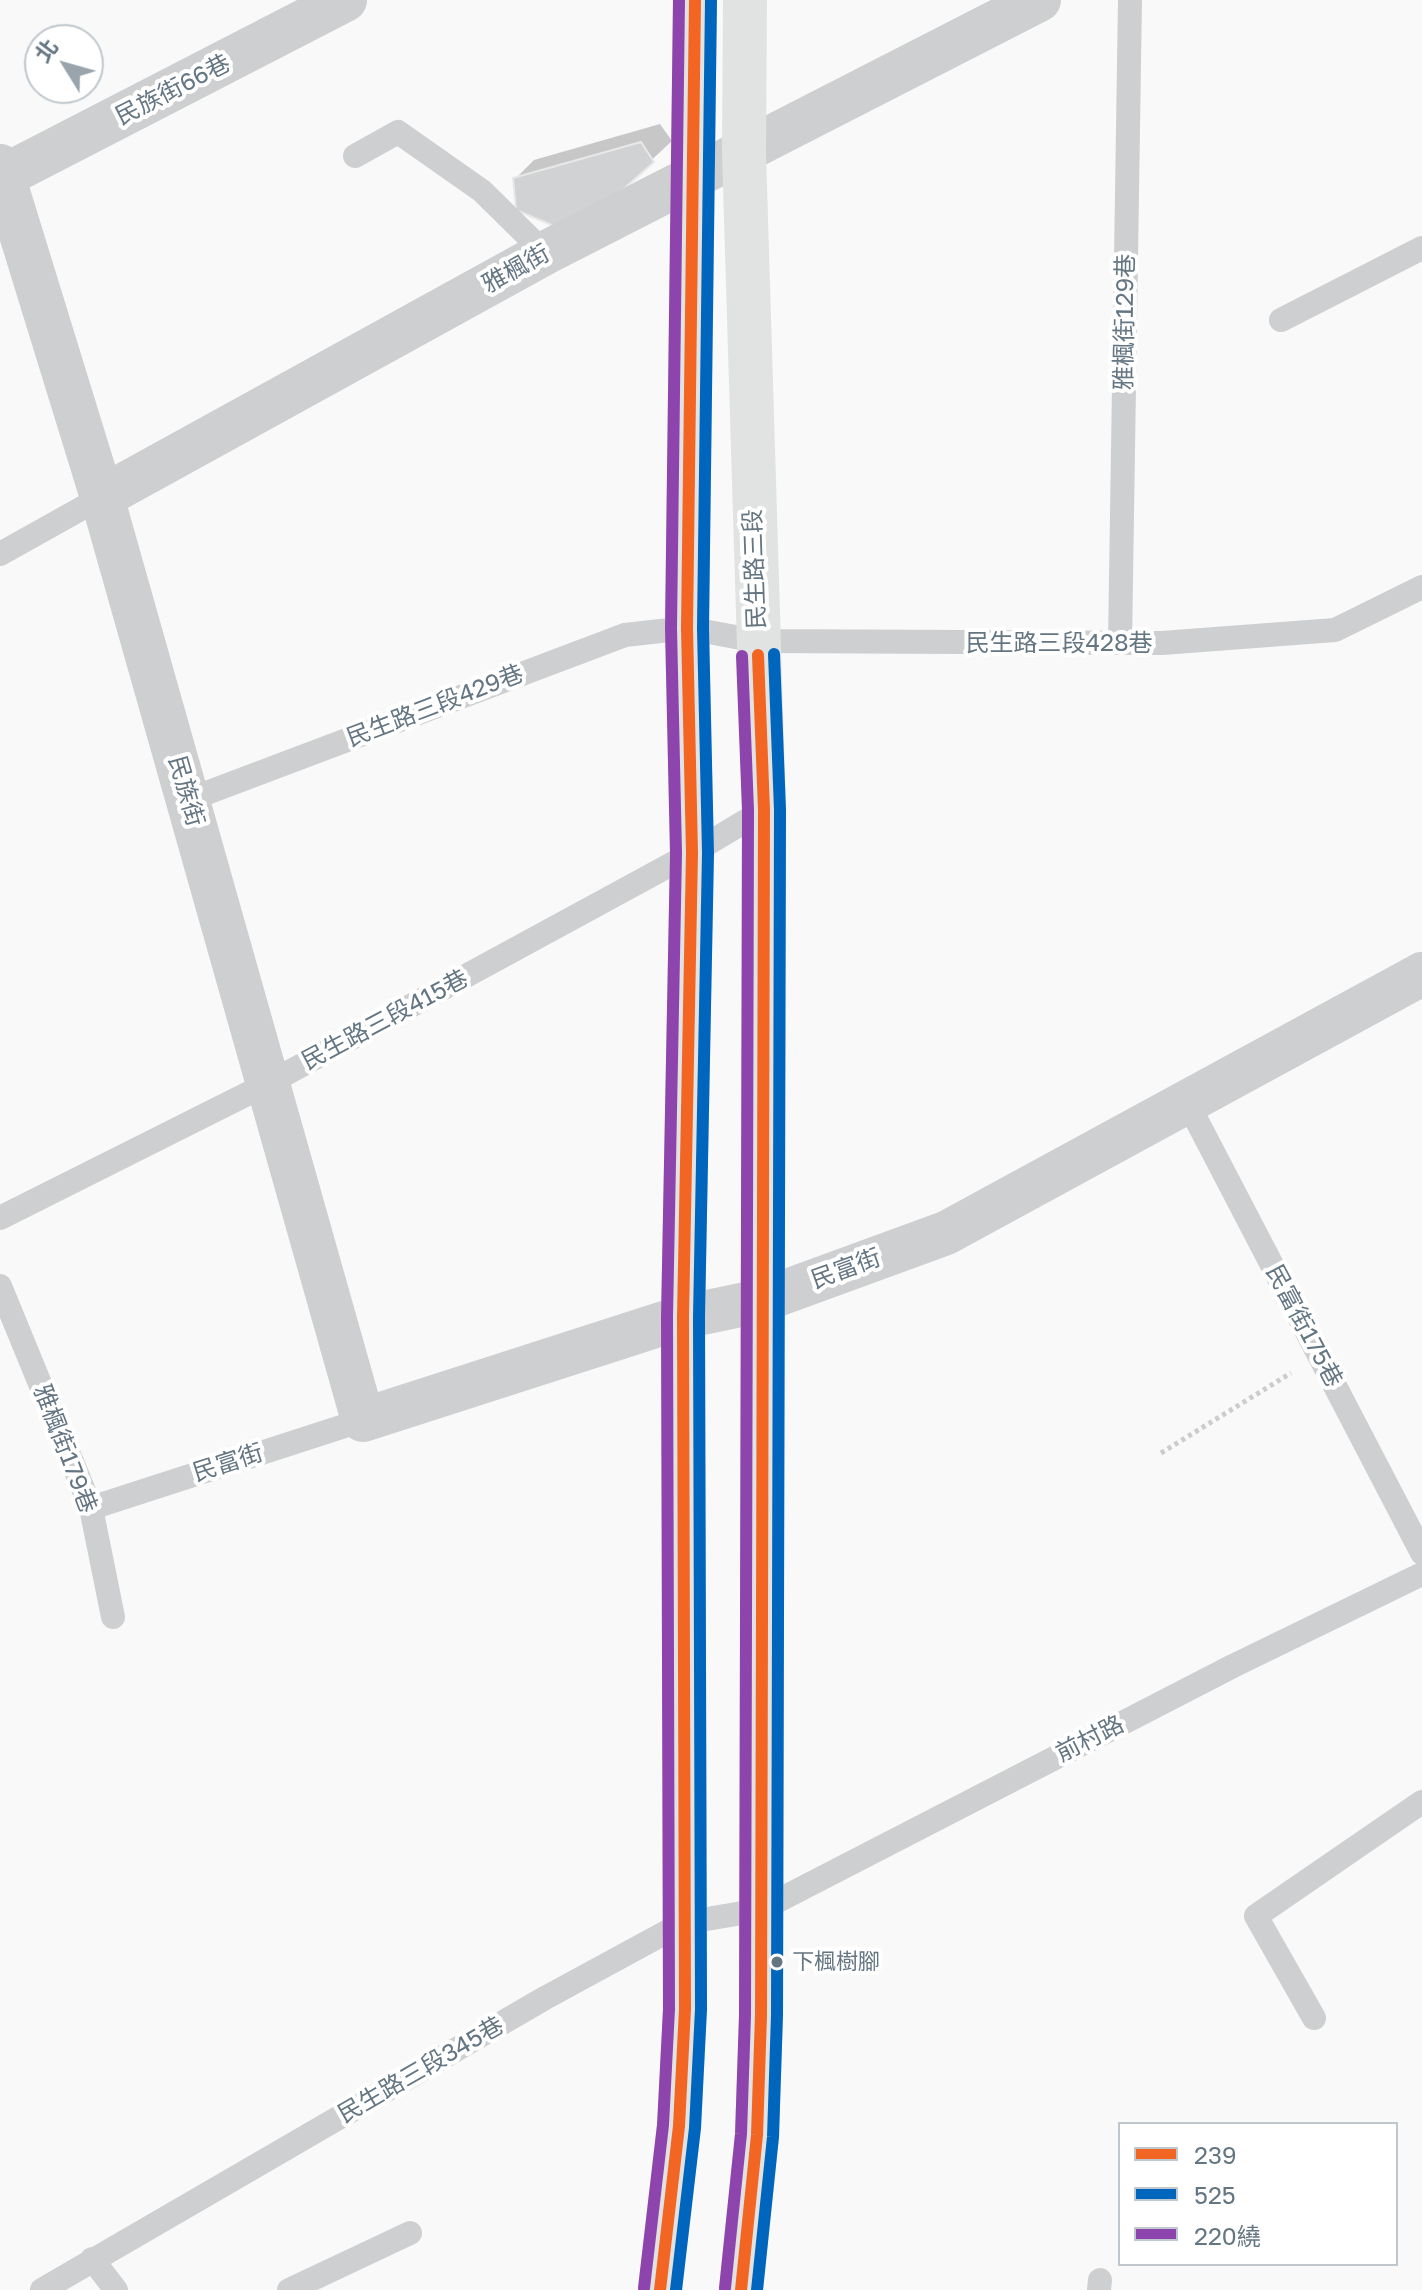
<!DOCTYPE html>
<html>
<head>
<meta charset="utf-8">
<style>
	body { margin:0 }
	#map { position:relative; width:1422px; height:2290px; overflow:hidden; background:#f9f9f9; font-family:"Golos Text","Noto Sans TC",sans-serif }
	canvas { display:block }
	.legend { position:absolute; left:1118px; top:2122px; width:280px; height:144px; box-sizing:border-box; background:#fff; border:2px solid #c1c8cd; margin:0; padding:10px 14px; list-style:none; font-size:24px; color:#657683 }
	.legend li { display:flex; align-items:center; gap:16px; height:40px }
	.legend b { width:40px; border:2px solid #c1c8cd }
	.north { position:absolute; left:24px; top:24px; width:80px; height:80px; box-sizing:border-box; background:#fff; border:2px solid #c1c8cd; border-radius:50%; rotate:307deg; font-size:22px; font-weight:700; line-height:32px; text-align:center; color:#657683 }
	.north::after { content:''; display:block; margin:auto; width:28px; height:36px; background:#99a4ac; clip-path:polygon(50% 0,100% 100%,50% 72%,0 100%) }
</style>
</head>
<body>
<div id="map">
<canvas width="1422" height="2290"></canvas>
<ul class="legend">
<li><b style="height:10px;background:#f26522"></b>239</li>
<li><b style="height:10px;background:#0065bd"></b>525</li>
<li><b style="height:10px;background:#8e44ad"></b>220繞</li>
</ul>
<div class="north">北</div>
</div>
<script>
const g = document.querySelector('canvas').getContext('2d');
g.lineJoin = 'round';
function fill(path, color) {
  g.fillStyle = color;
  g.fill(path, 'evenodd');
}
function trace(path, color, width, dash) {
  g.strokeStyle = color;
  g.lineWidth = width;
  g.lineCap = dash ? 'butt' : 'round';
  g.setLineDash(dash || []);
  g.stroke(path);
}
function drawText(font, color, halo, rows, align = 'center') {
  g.font = font + ' "Golos Text","Noto Sans TC",sans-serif';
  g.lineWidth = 8;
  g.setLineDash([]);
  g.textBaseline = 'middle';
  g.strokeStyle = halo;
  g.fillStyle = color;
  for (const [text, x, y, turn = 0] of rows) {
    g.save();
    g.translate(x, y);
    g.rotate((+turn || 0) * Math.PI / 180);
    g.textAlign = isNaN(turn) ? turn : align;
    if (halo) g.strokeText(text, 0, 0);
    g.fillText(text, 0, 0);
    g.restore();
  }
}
fill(new Path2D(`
	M660,124L672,141L617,192L515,179L534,160Z`), '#0003');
const building = new Path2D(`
	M641,142L654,162L618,194L554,226L516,210L513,178Z`);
fill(building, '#d0d2d3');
trace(building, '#e8e8e8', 2);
trace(new Path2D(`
	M1161,1453L1291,1373`), '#cbcccd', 5, [4, 4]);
trace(new Path2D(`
	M355,156L398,132L482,191L545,253
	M1281,320L1422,248
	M0,554L102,497
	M1120,643L1130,0
	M188,800L625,635L687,628L757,641L1162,643L1335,630L1422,587
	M1186,1100L1422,1553
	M0,1218L269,1083L692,853L764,810
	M0,1286L91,1508L113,1617
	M91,1508L363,1420
	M1314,2018L1256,1916L1422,1802
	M92,2259L116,2290
	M42,2290L545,1998L683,1923L760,1910L1233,1666L1422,1574
	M289,2290L410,2233
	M1099,2290L1100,2280`), '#cecfd0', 24);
trace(new Path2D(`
	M0,166L102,497L363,1420L683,1317L760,1301L946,1233L1422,974
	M0,178L345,0
	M102,497L545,253L1039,0`), '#cecfd0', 44);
trace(new Path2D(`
	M660,2290L679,2126L685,2009L683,1317L692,853L687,628L695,0
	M741,2290L757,2135L761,2015L764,810L744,153L745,0`), '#e1e2e2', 44);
trace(new Path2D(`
	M660,2290L679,2126L685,2009L683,1317L692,853L687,628L695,0
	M741,2290L757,2135L761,2015L764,810L758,655`), '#f26522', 12);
trace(new Path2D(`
	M676,2290L695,2128L701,2009L699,1317L708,853L703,628L711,0
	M757,2290L773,2137L777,2015L780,810L774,654`), '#0065bd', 12);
trace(new Path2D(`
	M644,2288L663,2125L669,2009L667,1317L676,853L671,628L679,0
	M725,2288L741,2134L745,2015L748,810L742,656`), '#8e44ad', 12);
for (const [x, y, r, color] of [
	[777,1962,7,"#657683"]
]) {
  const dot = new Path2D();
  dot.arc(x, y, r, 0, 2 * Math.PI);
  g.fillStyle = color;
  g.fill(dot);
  trace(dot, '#fff', 3);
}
drawText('22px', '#657683', '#fff', [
	["下楓樹腳",792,1962]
], 'left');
drawText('24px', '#657683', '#fff', [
	["民族街66巷",173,90,-27],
	["雅楓街",516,269,-29],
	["雅楓街129巷",1125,322,-89],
	["民生路三段",755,569,-92],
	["民生路三段428巷",1059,643],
	["民生路三段429巷",435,706,-21],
	["民族街",186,791,74],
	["民生路三段415巷",385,1020,-28],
	["民富街",846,1269,-20],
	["民富街175巷",1304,1326,62],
	["雅楓街179巷",65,1449,69],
	["民富街",228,1463,-18],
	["前村路",1090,1739,-27],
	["民生路三段345巷",421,2070,-30]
]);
</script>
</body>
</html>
